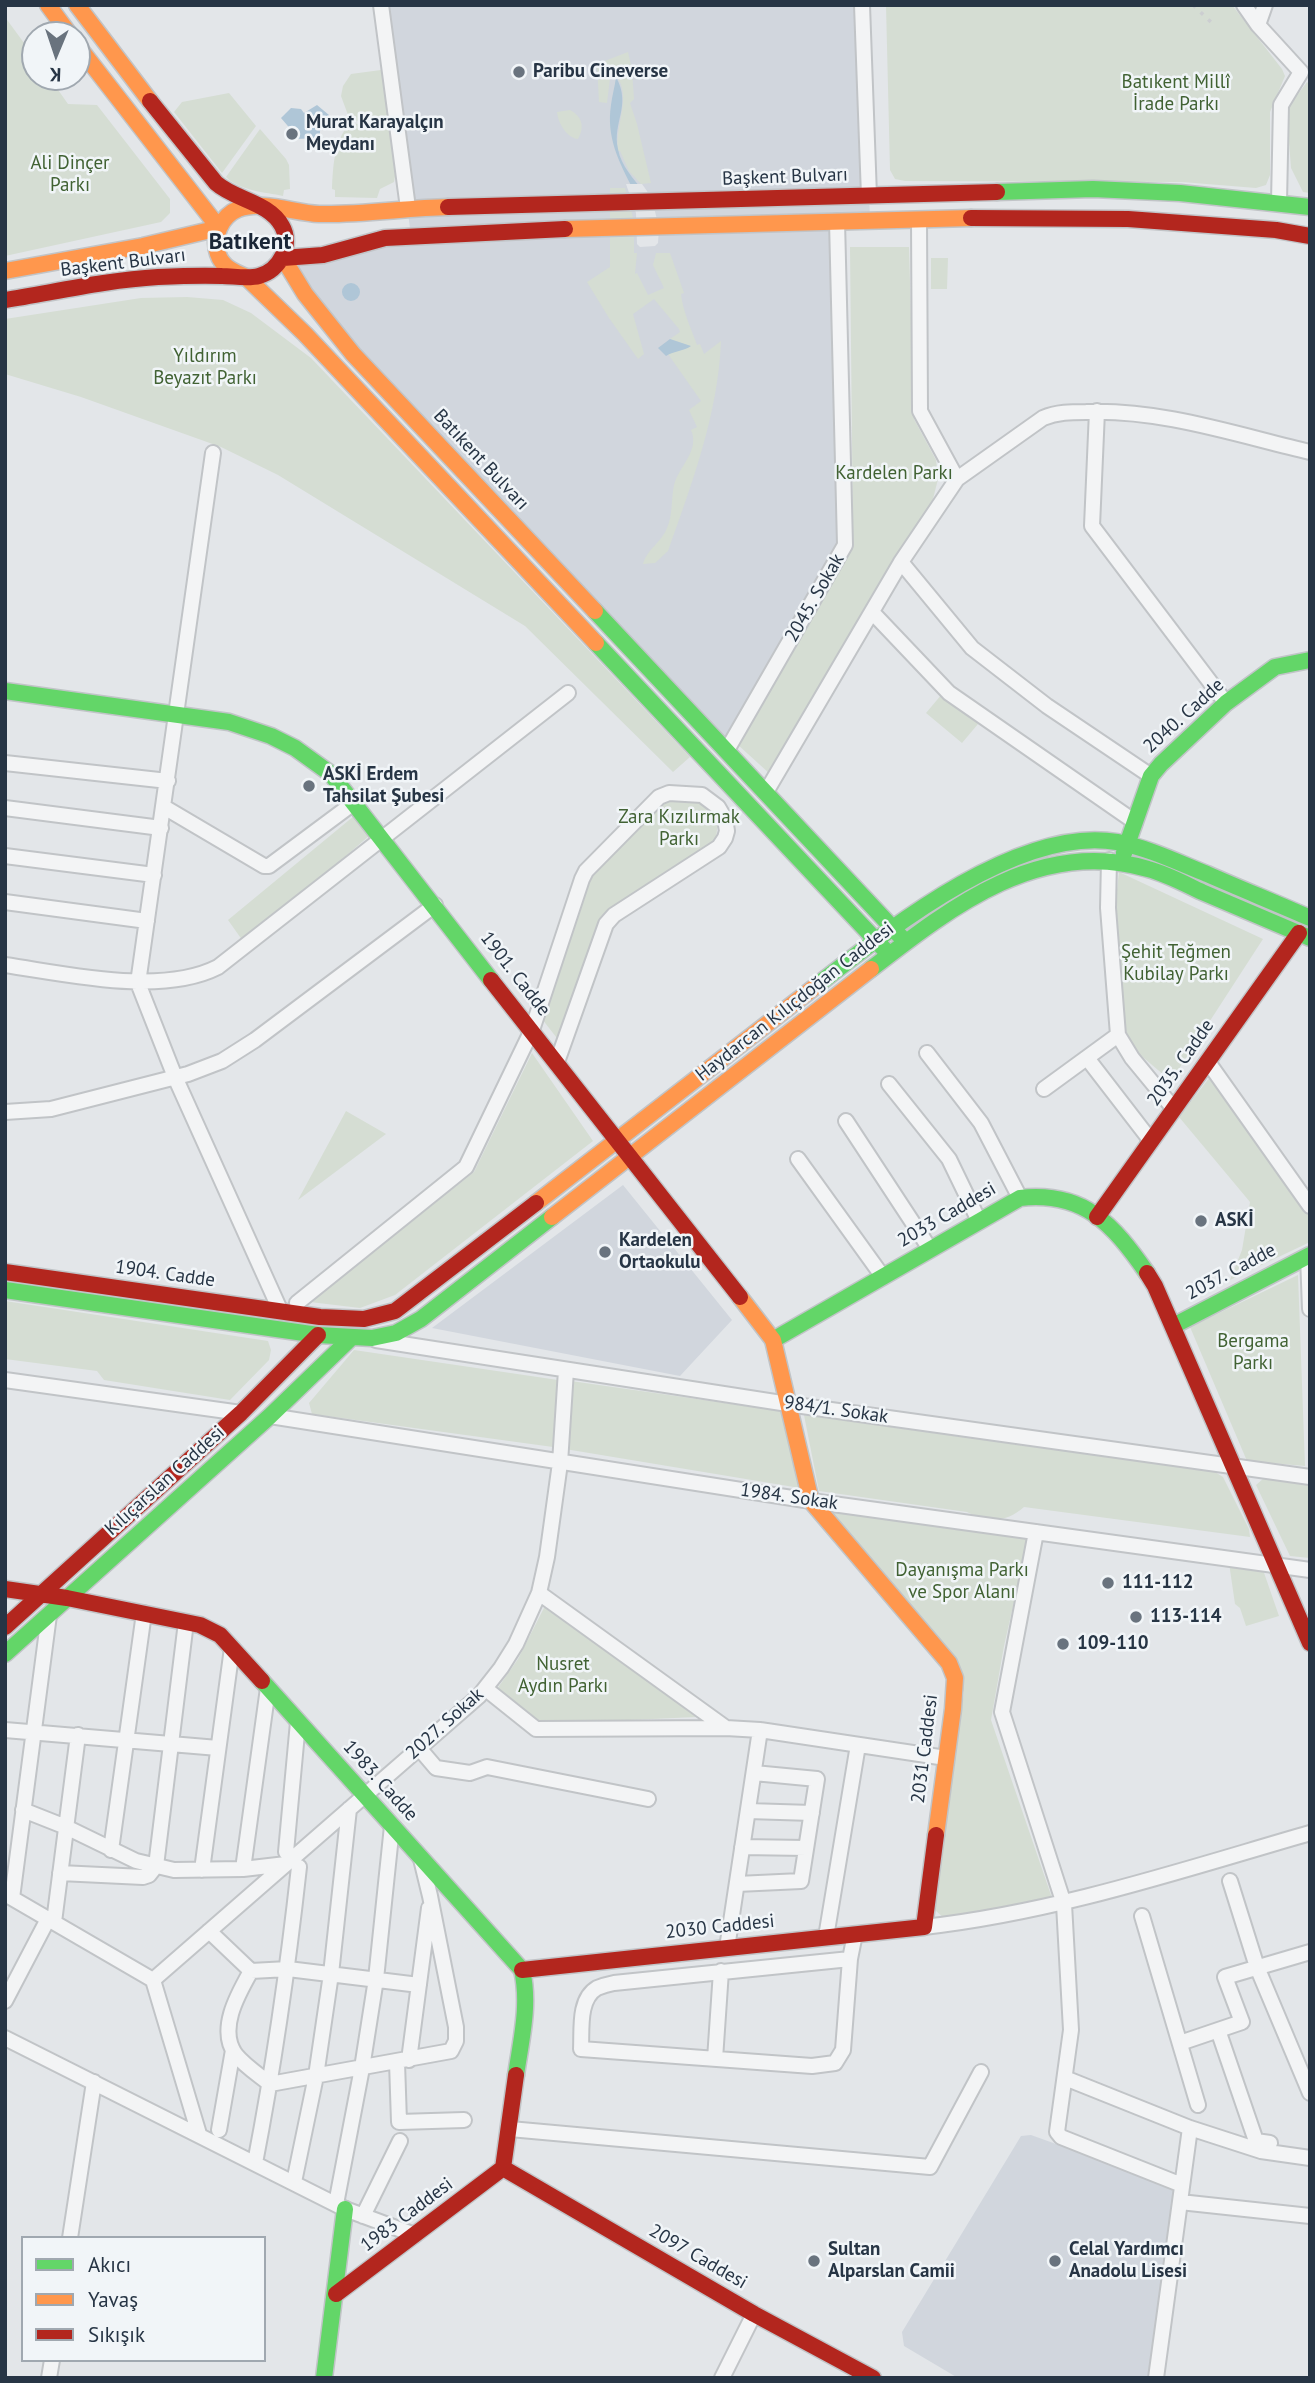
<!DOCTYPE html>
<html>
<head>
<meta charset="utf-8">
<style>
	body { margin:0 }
	#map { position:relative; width:1315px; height:2383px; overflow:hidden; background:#e3e6e9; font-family:"PT Sans",sans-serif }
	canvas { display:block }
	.frame { position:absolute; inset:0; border:7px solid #273545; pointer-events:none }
	.legend { position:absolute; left:21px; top:2236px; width:245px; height:126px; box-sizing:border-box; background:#f1f5f8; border:2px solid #a0a8b0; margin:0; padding:9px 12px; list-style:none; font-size:21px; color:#273545 }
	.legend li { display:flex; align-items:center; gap:14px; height:35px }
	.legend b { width:35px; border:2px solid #a0a8b0 }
	.north { position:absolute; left:21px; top:21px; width:70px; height:70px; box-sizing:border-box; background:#f1f5f8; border:2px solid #a0a8b0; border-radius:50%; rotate:182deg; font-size:19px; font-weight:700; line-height:28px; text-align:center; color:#273545 }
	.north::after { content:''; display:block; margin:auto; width:24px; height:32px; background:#69737e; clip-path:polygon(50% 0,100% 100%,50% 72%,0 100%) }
</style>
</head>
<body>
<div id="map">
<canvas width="1315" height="2383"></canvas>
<div class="frame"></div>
<ul class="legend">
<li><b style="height:9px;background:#63d668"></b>Akıcı</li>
<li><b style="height:9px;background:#ff974d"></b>Yavaş</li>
<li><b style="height:9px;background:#b3261e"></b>Sıkışık</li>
</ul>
<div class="north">K</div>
</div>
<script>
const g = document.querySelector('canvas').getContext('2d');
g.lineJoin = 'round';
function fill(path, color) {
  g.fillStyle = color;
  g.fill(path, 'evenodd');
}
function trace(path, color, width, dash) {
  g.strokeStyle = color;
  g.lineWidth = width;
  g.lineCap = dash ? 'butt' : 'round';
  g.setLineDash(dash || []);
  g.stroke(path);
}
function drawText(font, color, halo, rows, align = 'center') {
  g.font = font + ' "PT Sans",sans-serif';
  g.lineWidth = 5;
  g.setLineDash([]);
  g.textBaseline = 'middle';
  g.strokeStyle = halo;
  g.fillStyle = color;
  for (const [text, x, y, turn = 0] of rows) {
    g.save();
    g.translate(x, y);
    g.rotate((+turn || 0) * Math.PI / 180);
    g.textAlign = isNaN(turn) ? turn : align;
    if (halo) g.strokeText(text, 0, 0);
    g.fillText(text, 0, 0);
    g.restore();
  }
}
fill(new Path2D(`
	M381,5H862L870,220L838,221L846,538L727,750L353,354L283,258L411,236Z
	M623,1185L732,1320L680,1376L432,1328Z
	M1031,2135L1170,2185L1174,2191L1149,2378H958L904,2346L902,2332L1021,2136Z`), '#d1d6dd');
fill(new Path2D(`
	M886,5H1232L1282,69L1285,76L1270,112V175L1266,185L1256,188L1182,182L905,181L895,179L890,170Z
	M5,17L35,58V77H49L68,104L97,105L170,199V213L161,222L5,256Z
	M628,52L632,70L634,99L630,103L637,124L651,183L641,184L629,171L620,151H618C614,123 636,92 611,70L607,103L599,102L597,64Z
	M381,70L384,72L390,119L357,121L348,115L341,96L343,86L351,74Z
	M1307,82L1310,85V193L1303,192L1291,168L1287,116L1289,106Z
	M229,93L256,126L222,173L174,112L182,102Z
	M570,110C582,116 585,127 578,139C567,138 558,123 557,112Z
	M391,123L397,167L394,182L380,189L377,198L335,197V190L332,189C333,166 334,142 349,124Z
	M260,129L286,159L289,165L290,189L284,190L283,196C265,192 240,191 226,177Z
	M610,188H625L634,221V253H637L635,274L637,273L648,295L664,288L653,265L656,253H670L684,293L681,294C683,312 691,328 697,345L700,344L704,354L721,341C718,415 692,483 668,551L655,563L643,564C648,548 661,543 667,528C673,515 671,499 674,485C679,466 700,451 691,430L697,427L689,410L701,401L668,354C676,350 684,351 690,346L670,339L680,332L679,329L654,299L633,314L644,354L638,359L609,318L587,282L610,267Z
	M850,247H909L914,419L936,460L938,479L933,499L770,774L737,744L826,595L853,539Z
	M931,258H948L947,289H931Z
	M187,297L223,300L251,313L311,358L690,757L673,772L525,626L278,475L221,447L81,397L5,374V319L141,298Z
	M942,694L978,724L962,743L926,713Z
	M667,798L699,799L718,819L716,840L603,916L560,1042L542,1019L588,880Z
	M354,816L370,835L245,944L228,920Z
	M1119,872L1263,939L1171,1081L1132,1048L1123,1021L1114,916Z
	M532,1053L593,1141L395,1295L360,1308L310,1302L474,1172Z
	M1213,1073L1310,1209V1242L1230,1280L1242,1250L1250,1202L1179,1117Z
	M346,1111L386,1134L298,1200Z
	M1298,1275L1305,1466L1247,1461L1190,1327Z
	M5,1301L268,1341L271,1350L269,1360L230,1400L104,1380L97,1371L5,1359Z
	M354,1350L558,1380L553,1447L312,1414L309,1403Z
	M571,1381L781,1411L800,1488L565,1449Z
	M804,1415L1215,1472L1223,1477L1249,1529L1250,1537L1024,1507C1006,1523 988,1522 967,1512L819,1491Z
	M1264,1478L1310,1485V1558L1290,1556L1256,1485Z
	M828,1509L1029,1536L1004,1646L991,1720L1053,1901L946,1920L935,1910L964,1692Z
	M1229,1563L1262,1567L1279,1616L1246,1626L1240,1608L1235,1604Z
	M546,1604L696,1717L543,1724L497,1689L518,1659Z`), '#d5ddd3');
fill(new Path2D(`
	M616,77C632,106 612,122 618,149C621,166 634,179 644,192L633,189C619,162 606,137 611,105C612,96 615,86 616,77Z
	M317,105L329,115L320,131V138L295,139L293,132L281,118L291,108L301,109L304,113Z
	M342 292a9 9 0 1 1 18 0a9 9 0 1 1-18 0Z
	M670,339L691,346C684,351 674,351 666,356L658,348Z`), '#afc6d7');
fill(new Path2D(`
	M626,184H642L647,191L653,204L659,227L658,243L655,246L640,247L637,244L636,213Z`), '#e3e6e9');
const street = new Path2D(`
	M381,5L408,208
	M862,5L869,196
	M1244,5L1258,25L1301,72L1281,105L1279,202
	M1258,25L1265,5
	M919,220L920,411L957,479
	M1097,411L1092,526L1226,703
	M213,453L138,983L175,1077L281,1312
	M901,562L972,648L1047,706L1151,776
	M872,612L949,693L1135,822
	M727,750L845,545L837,221
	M5,763L168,781
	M766,792L901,562L957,479L1043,418C1057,412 1071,412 1086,412C1161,409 1237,435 1310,452
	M164,807L264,866H269L355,802
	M5,808L161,828
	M5,856L154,875
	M1109,860L1108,908L1118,1035L1132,1058L1174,1109
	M5,902L147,921
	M5,965C68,974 161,996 218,967L568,693
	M927,1053L981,1123L1020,1198
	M1087,1058L1151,1141
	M1208,1062L1310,1206
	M889,1084L949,1159L979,1221
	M1044,1089L1118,1035
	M5,1112L51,1109L188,1074L222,1061L255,1040L435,905
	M846,1121L930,1249
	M798,1159L883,1277
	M1308,1256L1310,1309
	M297,1303L466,1167L532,1030L582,879L586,871L659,797L669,793L702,795L718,807L725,819L727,831L725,838L719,847L614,915L606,924L557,1062
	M376,1340L788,1404L1310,1477
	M5,1380L241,1413
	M270,1416L811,1501L1310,1570
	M1036,1532L1002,1712L1064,1904L1071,2030L1057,2132L1061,2137L1182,2185
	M539,1593L726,1728
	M486,1689L536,1729L726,1728L760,1730L946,1758
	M5,1730L218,1748
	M419,1748L436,1768L470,1773L487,1767L648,1799
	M23,1810L66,1827L136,1861L174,1870L243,1869L286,1864
	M748,1811L812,1813
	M742,1847L806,1848
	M111,1850L144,1613
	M286,1852L298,1722
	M243,1869L268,1688
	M202,1870L232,1648
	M60,1873L143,1877L149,1875L156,1866L186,1622
	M1230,1881L1257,1967L1310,2093
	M737,1884L801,1881L817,1779L754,1773
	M5,1894L153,1980L199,2134
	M12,1898L49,1615
	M1142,1916L1198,2105
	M54,1922L78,1735
	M924,1927C1057,1912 1182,1870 1310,1833
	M209,1931L251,1971L288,1969L419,1985
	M826,1937L858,1745
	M727,1948L760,1730
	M850,1959L614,1983C609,1984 602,1986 597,1988C578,1999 582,2030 581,2049L812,2066L835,2063L843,2050L850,1959L855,1934
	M251,1971C238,1994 217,2030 236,2055C245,2066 259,2075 270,2084L451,2051L456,2041V2027L430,1896L421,1859
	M153,1980L479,1696L501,1668L516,1644L539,1593L547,1557L560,1463L566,1370
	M5,2001L48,1919
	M1218,2030L1256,2141L1270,2143
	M5,2038L345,2209L415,2235
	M1180,2043L1242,2022L1225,1977L1310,1952
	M715,2059L721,1971
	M409,2060L429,1908
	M397,2062L399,2122L464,2120
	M1065,2078L1190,2128L1261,2151L1310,2158
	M510,2129L930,2167L981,2072
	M219,2130L233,2050
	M255,2163C274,2065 288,1967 299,1867
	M294,2182L316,2076L331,1974L349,1809
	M1180,2202L1310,2216
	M336,2204L362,2068L376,1979L392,1826
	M363,2216L400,2141
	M70,2238L94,2082
	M49,2378L52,2360
	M722,2378L754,2314
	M1156,2378L1190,2128`);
const fast = new Path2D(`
	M997,192L1093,189L1180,193L1310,207
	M595,611L901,937
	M596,643L884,949
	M5,691L229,722L271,736L295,748L331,774L491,980
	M1124,853L1151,776L1161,764L1226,703L1275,667L1310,660
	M871,969C951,907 1040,837 1148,869C1167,874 1185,884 1202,892C1238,907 1274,923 1310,938
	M816,986C889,929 1019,825 1117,842C1149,848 1177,862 1207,874C1241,889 1276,903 1310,918
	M5,1290L318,1335L372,1338L396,1333L421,1319L552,1217
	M1173,1326L1310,1255
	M773,1340L1020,1198C1084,1191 1113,1224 1147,1273
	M5,1654L270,1416L351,1338
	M262,1681L522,1970C530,2005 521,2040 516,2075
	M324,2378L345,2209`);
const slow = new Path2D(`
	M48,5L70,35
	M77,5L150,101
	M77,45L219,228
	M565,229L971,218
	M283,258L305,294L353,354L595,611
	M5,271L143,246L219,228
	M246,277L305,334L596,643
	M246,277C234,272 222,267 218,254C212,237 221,216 238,209C263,200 294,213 319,214C362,215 405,208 448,207
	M536,1203L816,986
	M552,1217L871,969
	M740,1297L773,1340L811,1501L949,1663L955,1678L953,1709L936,1835`);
const jam = new Path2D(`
	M448,207L997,192
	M971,218L1128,219L1276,230L1310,236
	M283,258L323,255L385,238L565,229
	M5,300C55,292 107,280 158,277C179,276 200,275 222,276C233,276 248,279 259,276C280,270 293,245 282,226C269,202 235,200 216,183L150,101
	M491,980L740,1297
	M1097,1217L1299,933
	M5,1272L320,1317L364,1319L395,1311L536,1203
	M1147,1273L1155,1286L1310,1643
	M5,1589L67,1598L200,1625L220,1635L262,1681
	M5,1627L241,1413L318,1335
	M522,1970L924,1927L936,1835
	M503,2168L516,2075
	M503,2168L754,2314L873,2378
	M336,2294L503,2168`);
trace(street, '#c1c4c7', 18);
trace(fast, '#c1c4c7', 19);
trace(slow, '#c1c4c7', 19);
trace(jam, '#c1c4c7', 19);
trace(street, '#f3f4f5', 14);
trace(fast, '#63d668', 16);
trace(slow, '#ff974d', 16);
trace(jam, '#b3261e', 16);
trace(new Path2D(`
	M1193,5L1213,24`), '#ccced1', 3.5, [3.5, 7]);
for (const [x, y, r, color] of [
	[519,72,7,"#69737e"],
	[292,134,7,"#69737e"],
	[309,786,7,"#69737e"],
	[1201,1221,7,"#69737e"],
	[605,1252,7,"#69737e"],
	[1108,1583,7,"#69737e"],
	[1136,1617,7,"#69737e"],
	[1063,1644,7,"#69737e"],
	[814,2261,7,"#69737e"],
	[1055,2261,7,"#69737e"]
]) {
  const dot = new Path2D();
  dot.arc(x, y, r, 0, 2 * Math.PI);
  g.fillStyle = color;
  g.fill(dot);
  trace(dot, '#f1f5f8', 2.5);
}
drawText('bold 19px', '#273545', '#f1f5f8', [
	["Paribu Cineverse",533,72],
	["Murat Karayalçın",306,123],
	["Meydanı",306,145],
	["ASKİ Erdem",323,775],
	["Tahsilat Şubesi",323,797],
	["ASKİ",1215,1221],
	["Kardelen",619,1241],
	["Ortaokulu",619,1263],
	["111-112",1122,1583],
	["113-114",1150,1617],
	["109-110",1077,1644],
	["Sultan",828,2250],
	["Alparslan Camii",828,2272],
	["Celal Yardımcı",1069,2250],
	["Anadolu Lisesi",1069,2272]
], 'left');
drawText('19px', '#416233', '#f1f5f8', [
	["Batıkent Millî",1176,83],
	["İrade Parkı",1176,105],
	["Ali Dinçer",70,164],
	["Parkı",70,186],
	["Yıldırım",205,357],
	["Beyazıt Parkı",205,379],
	["Kardelen Parkı",894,474],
	["Zara Kızılırmak",679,818],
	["Parkı",679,840],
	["Şehit Teğmen",1176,953],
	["Kubilay Parkı",1176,975],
	["Bergama",1253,1342],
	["Parkı",1253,1364],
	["Dayanışma Parkı",962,1571],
	["ve Spor Alanı",962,1593],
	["Nusret",563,1665],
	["Aydın Parkı",563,1687]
]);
drawText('19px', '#273545', '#f1f5f8', [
	["Başkent Bulvarı",785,177,-2],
	["Başkent Bulvarı",123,263,-7],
	["Batıkent Bulvarı",481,460,47],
	["2045. Sokak",815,598,-60],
	["2040. Cadde",1184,716,-42],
	["1901. Cadde",515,974,52],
	["Haydarcan Kılıçdoğan Caddesi",795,1002,-38],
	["2035. Cadde",1181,1063,-55],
	["2033 Caddesi",947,1215,-30],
	["2037. Cadde",1231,1272,-28],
	["1904. Cadde",165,1274,8],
	["984/1. Sokak",836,1410,8],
	["Kılıçarslan Caddesi",165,1481,-42],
	["1984. Sokak",789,1497,8],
	["2027. Sokak",445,1724,-42],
	["2031 Caddesi",925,1749,-83],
	["1983. Cadde",380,1781,48],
	["2030 Caddesi",720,1927,-6],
	["1983 Caddesi",407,2215,-37],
	["2097 Caddesi",698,2257,30]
]);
drawText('bold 23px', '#1a2636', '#f1f5f8', [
	["Batıkent",250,242]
]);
</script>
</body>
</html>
